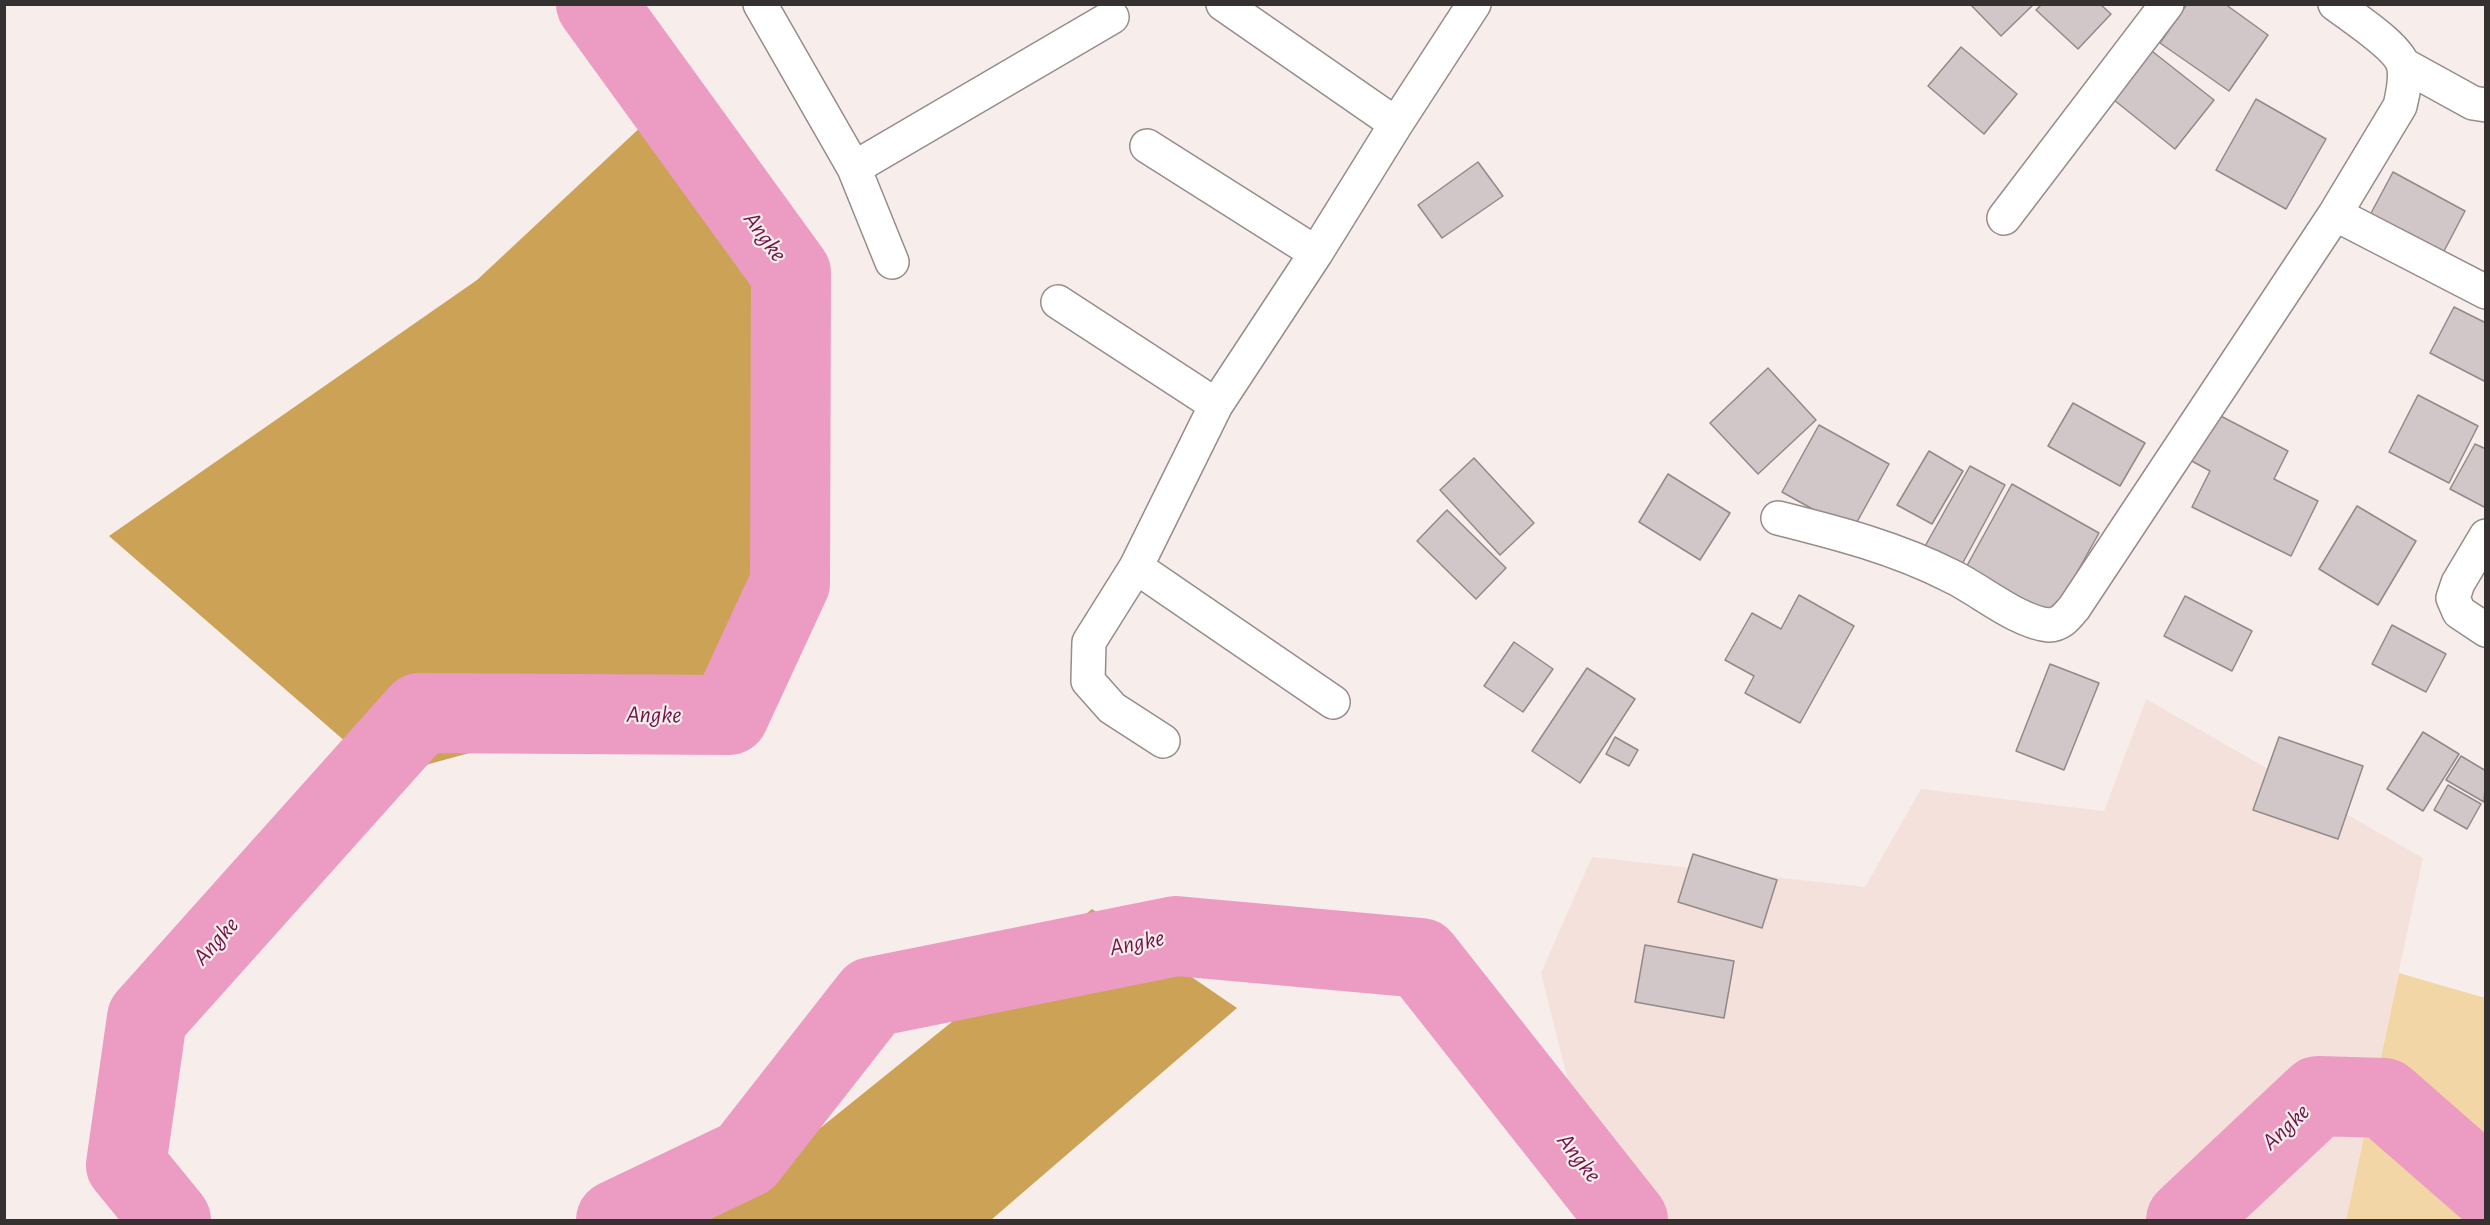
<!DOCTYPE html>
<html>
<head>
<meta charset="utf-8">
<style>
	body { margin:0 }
	#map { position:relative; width:2490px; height:1225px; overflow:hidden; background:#f7edeb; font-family:"Alegreya Sans",sans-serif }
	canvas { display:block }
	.frame { position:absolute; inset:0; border:6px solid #353130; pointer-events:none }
</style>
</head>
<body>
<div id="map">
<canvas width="2490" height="1225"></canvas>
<div class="frame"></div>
</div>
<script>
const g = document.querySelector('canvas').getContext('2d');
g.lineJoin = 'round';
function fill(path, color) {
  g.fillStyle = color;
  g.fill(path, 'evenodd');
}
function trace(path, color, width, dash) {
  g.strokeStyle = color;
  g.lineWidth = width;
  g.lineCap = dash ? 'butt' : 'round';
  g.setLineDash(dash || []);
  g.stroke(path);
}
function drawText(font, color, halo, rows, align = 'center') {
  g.font = font + ' "Alegreya Sans",sans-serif';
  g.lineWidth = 4.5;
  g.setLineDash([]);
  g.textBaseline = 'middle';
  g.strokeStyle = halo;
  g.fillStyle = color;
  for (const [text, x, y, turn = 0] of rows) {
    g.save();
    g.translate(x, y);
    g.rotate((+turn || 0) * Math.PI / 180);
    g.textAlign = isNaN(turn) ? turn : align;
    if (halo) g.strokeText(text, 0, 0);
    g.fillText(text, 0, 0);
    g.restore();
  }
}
fill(new Path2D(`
	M2146,699L2423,858L2346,1220H1603L1541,973L1592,857L1865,887L1921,789L2104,811Z`), '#f4e1dc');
fill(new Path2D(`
	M2399,973L2485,998V1220H2346Z`), '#f3d6a5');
fill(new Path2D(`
	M675,95L784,312L785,547L737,697L510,742L385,776L109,536L477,280Z
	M1092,909L1237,1008L991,1220H651L762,1175Z`), '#cca257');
trace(new Path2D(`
	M171,1220L126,1165L147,1018L420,713L729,715L790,583L791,273L596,4
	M616,1220L746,1158L872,997L1176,936L1421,958L1628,1220
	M2186,1220L2318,1096L2384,1098L2486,1187`), '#ec9cc2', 80);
const building = new Path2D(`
	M1970,4H2034L2001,36Z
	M2042,4H2100L2111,14L2078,49L2036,10Z
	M2187,4H2225L2268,35L2229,91L2160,43Z
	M1961,47L2017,94L1984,134L1928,86Z
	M2148,48L2214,100L2175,149L2109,96Z
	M2256,99L2326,139L2286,209L2216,170Z
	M1478,162L1503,196L1442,238L1418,205Z
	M2393,172L2465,211L2443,253L2370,215Z
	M2454,307L2486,323V382L2430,353Z
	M1768,368L1816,420L1758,474L1710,423Z
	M2418,395L2478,426L2449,483L2389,452Z
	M2073,403L2145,443L2120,486L2048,446Z
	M2213,412L2288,451L2274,479L2318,501L2291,556L2192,507L2210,471L2188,459Z
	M1819,425L1889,464L1852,531L1782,492Z
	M2475,444L2486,449V508L2450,489Z
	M1929,451L1963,471L1932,524L1897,505Z
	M1474,458L1534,523L1500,555L1440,490Z
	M1970,466L2005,485L1960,568L1924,548Z
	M1668,474L1730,513L1700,560L1639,522Z
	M2012,484L2099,533L2051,619L1964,571Z
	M2357,506L2416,541L2378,605L2319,569Z
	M1447,510L1506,568L1476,599L1417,541Z
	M1799,595L1854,626L1800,723L1745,693L1754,676L1725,660L1752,613L1781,629Z
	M2185,596L2252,631L2232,671L2164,636Z
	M2392,625L2446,654L2426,692L2372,664Z
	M1514,642L1553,669L1523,712L1484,686Z
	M2050,664L2099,683L2064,770L2016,751Z
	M1587,668L1635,699L1580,783L1532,751Z
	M2423,732L2459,754L2423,811L2387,789Z
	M1615,737L1638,750L1629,766L1606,754Z
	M2279,737L2363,766L2338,839L2253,810Z
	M2461,756L2486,771L2484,802L2446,780Z
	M2448,785L2481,804L2467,829L2434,810Z
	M1693,854L1777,880L1762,928L1678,902Z
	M1645,945L1734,961L1724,1018L1635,1002Z`);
fill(building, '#d1c7c8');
trace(building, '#928989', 1.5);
const street = new Path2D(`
	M760,4L854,168L892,262
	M1223,4L1396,124
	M2335,4C2352,17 2401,48 2404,68C2406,81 2403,93 2400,106L2335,214L2486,292
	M2404,65L2473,103L2486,105
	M1147,146L1316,253
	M854,168L1112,17
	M2004,218L2167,4
	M1058,302L1216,405
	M1778,518C1838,533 1896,548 1951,576C1979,589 2019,623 2049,625C2061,625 2067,616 2074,608L2335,214
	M2486,536L2458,583L2453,598L2459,612L2486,630
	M1136,567L1333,702
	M1163,741L1112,708L1088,681L1089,642L1136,567L1216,405L1316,253L1396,124L1474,4`);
trace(street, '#968d8b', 36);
trace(street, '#fff', 33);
drawText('italic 24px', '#6f1349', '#f7edeb', [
	["Angke",765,237,54],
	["Angke",654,715,1],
	["Angke",216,941,-48],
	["Angke",1137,943,-11],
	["Angke",2286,1127,-43],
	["Angke",1579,1158,52]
]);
</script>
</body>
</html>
